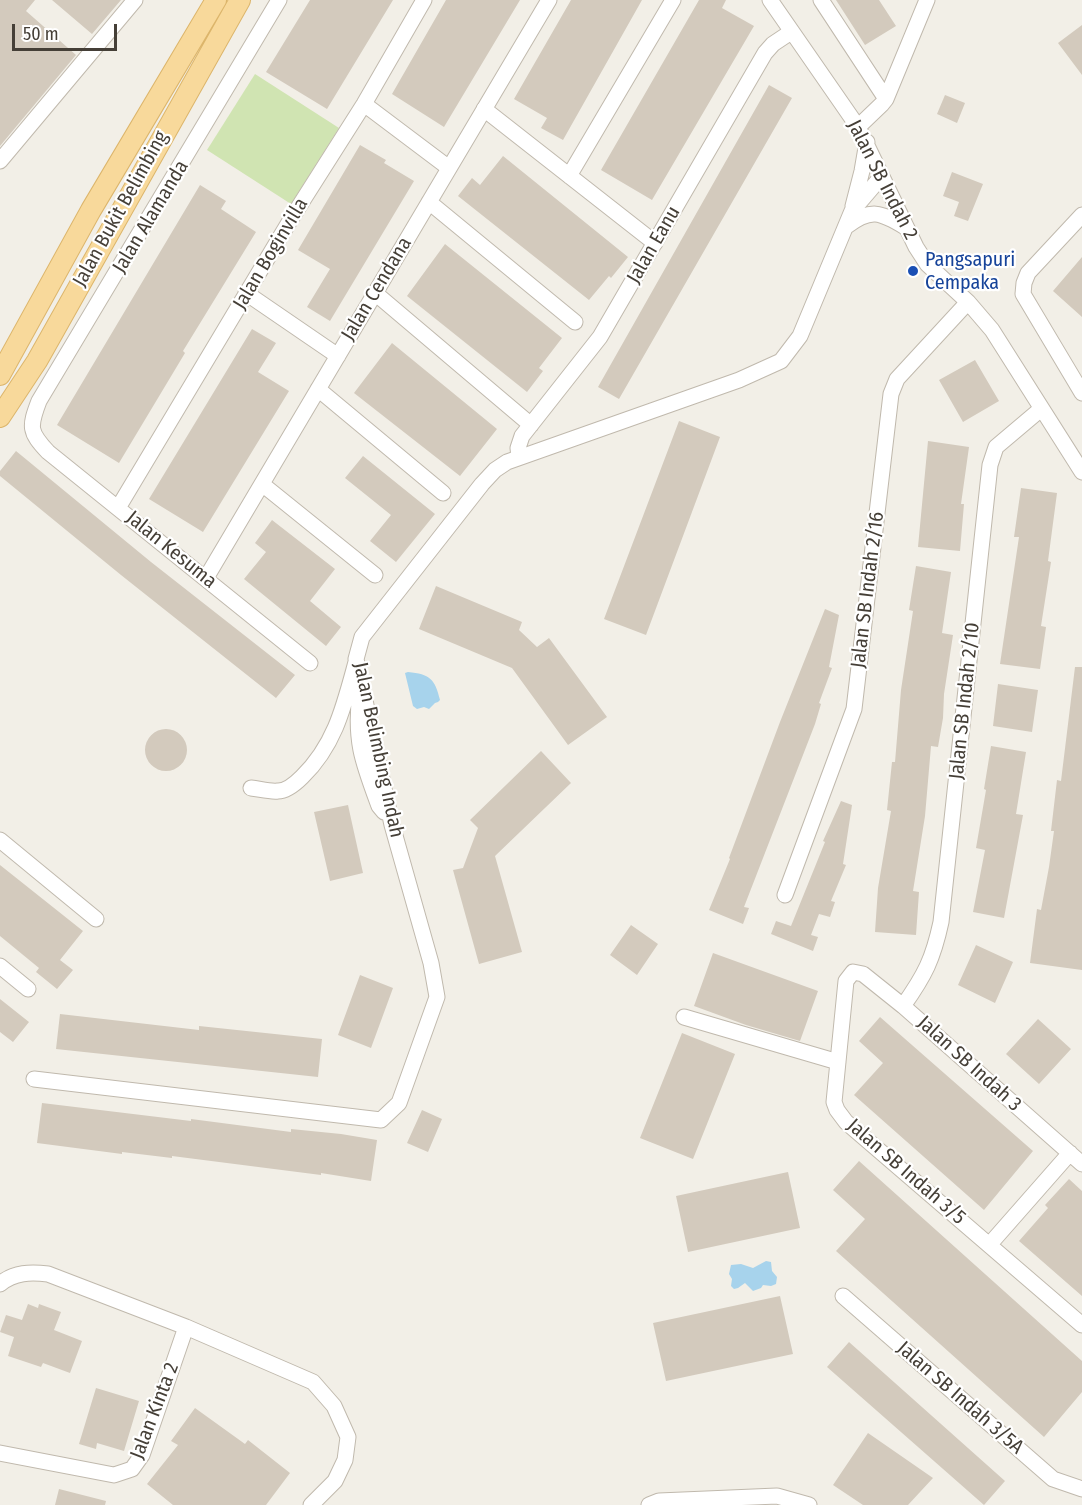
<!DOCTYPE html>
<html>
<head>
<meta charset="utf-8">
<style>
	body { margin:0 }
	#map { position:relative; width:1082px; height:1505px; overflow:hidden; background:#f2efe7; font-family:"Fira Sans Condensed",sans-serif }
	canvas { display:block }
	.scale { position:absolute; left:12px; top:24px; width:105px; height:27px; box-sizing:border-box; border:3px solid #453f37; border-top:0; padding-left:8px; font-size:18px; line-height:21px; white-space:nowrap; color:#453f37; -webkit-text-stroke:4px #fff; paint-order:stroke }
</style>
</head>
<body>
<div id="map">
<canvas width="1082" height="1505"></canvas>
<div class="scale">50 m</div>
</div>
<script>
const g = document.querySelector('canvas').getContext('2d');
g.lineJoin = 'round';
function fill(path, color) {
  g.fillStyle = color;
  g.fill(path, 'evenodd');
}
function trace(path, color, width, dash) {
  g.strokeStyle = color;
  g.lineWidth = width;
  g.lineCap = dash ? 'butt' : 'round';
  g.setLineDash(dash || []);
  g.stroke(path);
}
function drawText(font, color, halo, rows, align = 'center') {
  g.font = font + ' "Fira Sans Condensed",sans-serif';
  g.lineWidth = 4.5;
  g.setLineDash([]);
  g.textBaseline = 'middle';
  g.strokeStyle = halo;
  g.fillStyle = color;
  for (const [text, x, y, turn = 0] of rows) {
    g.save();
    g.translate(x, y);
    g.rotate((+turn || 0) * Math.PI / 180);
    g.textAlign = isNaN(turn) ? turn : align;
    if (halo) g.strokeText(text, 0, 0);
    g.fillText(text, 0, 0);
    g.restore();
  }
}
fill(new Path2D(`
	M255,74L339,128L291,204L207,150Z`), '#d0e4b2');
fill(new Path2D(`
	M408,672C430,674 435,679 440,700L438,702L435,703L429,709L424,707L417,709L413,706L405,673Z
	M766,1261L771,1262L772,1271L777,1277L776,1284L771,1286L763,1285L761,1288L753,1291L745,1283L738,1288L734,1289L731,1286L732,1279L729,1274L731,1265L741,1264L753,1268Z`), '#a7d3ec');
fill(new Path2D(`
	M0,0H35L26,11L76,55L0,146Z
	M52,0H121L92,34Z
	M310,0H393L327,109L266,72Z
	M446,0H520L444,127L392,94Z
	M571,0H642L563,140L541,128L547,118L514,99Z
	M699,0H726L722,8L754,26L652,200L601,170Z
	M836,0H879L896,26L865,45Z
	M1082,25V75L1058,43Z
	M769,85L792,98L619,399L598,387Z
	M945,95L965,103L957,123L937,114Z
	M360,145L386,160L384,163L414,181L330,321L307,307L330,269L298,250Z
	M503,156L628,257L611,278L609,276L589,300L458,196L472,178L480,185Z
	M952,172L983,184L968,221L954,216L959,202L943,196Z
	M200,185L226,201L221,209L256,232L183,351L185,353L119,463L57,425Z
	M445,244L562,338L539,368L543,371L527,392L407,296Z
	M1082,257V317L1053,291Z
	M252,329L276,343L258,372L289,391L203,532L149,499Z
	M392,343L497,429L460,476L354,393Z
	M975,360L999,401L963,422L939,380Z
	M679,421L720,437L646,635L604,619Z
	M928,441L969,447L961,504H964L960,551L918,547Z
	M16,451L151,562L295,675L276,698L121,575L0,476V471Z
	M363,456L435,514L396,562L370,541L391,515L345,478Z
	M1021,488L1057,493L1048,561L1051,562L1041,626L1046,627L1040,669L1000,664L1019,537H1014Z
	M272,520L335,569L310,601L341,627L326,646L244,579L266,552L255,543Z
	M916,566L951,572L942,633L953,635L944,694L943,718L938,747L931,746L925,816L913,891L919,892L916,935L875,932L878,888L891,811L887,810L892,762H895L901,690L913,611L909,610Z
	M436,586L522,622L519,630L537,647L549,638L607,717L568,745L512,668L419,629Z
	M825,609L839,615L829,667L832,668L819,703L821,704L815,724L744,907L749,908L743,924L709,910L730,859L729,858L780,722Z
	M1075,667H1082V970L1030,963L1037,909L1041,910L1049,867L1054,831H1051L1057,780L1061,781Z
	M998,684L1038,690L1032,732L993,726Z
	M145 750a21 21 0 1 1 42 0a21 21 0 1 1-42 0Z
	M991,746L1026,752L1016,814L1023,815L1004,918L973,912L985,850L976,848L986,790L984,789Z
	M541,751L571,783L495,856L522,952L479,964L453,870L463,868L478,828L470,820Z
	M841,801L852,805L843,864L846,865L831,901L835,902L830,917L819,914L811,935L818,937L813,951L771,934L776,921L791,926L825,842L823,841Z
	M348,805L363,873L330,881L314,812Z
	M0,865L83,931L60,960L73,970L57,989L36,972L39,968L0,936Z
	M631,925L658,944L637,975L610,955Z
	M976,945L1013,962L995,1003L958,985Z
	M713,953L818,991L800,1041L746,1025L694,1006Z
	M360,975L393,988L371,1048L338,1035Z
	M0,999L29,1022L13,1042L0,1032Z
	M60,1014L199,1030V1026L322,1039L318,1077L56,1049Z
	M880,1017L1033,1151L984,1210L854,1095L883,1063L859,1041Z
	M1038,1019L1071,1049L1039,1084L1006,1054Z
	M682,1033L735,1054L693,1159L640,1138Z
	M42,1103L191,1121V1119L291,1132V1129L341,1134L377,1140L371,1181L321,1173V1175L172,1156V1158L122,1152V1154L37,1143Z
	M422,1110L442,1119L428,1152L407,1143Z
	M859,1161L1082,1361V1392L1044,1437L836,1251L865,1219L833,1190Z
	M788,1172L800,1228L688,1252L676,1196Z
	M1069,1179L1082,1191V1296L1019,1241L1048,1208L1045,1205Z
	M780,1296L793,1354L666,1381L653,1323Z
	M28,1304L38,1308L39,1304L61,1312L54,1330L82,1341L70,1373L43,1363L41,1367L8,1356L14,1337L0,1332L6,1315L22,1320Z
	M849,1342L1005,1481L984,1505L827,1367Z
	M96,1388L139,1401L124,1451L97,1443L96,1449L79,1444Z
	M195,1408L245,1444L248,1440L290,1473L266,1505H173L147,1484L178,1445L171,1441Z
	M868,1433L933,1478L908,1505H863L833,1485Z
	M59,1489L106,1501L105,1505H55Z`), '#d3cabd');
const minor = new Path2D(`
	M279,0L39,401C29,427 29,432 48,452L310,663
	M770,0L858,127L916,247L927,264L968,302L992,330L1082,472
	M821,0L886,99
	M364,104L449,168
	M484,109L655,243
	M858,127L882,104L886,99L927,0
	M0,161L135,0
	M569,176L673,0
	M429,202L575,322
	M853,206L862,171L867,142
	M1082,215L1028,273L1024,283L1023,294L1082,393
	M847,226C871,208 880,212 905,227
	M246,293L338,356
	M375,293L531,425
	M318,389L443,493
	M519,457L518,448L522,436L600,337L765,53L773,44L791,32
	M262,484L375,575
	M118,508L291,219L364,104L424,0
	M206,578L549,0
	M360,694C354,741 363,763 379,806L384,812
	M251,788C260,789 270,792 278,791C287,791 296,783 302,777C335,745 344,706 356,662
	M0,840L96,919
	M785,895L854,709L891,394L897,379L968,302
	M0,966L28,989
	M903,1006C925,975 933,959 941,922L990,465L996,447L1041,409
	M684,1017L838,1062
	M34,1079L381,1120L399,1103L437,997L431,963L392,825L356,659L362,637L482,484L495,470L507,462L739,380L781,361L800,336L852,211L882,176
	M1082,1164L903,1006L863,974L853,972L846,981L834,1102L837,1110L846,1122L1082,1325
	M990,1244L1070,1153
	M0,1284C14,1272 31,1272 48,1274L186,1327L313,1382L334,1406L348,1437L345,1460L335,1481L311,1505
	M843,1296L1053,1479L1082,1489
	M0,1453L114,1475L132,1469L142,1455L186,1327
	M649,1505L659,1501L777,1496L809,1505`);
const major = new Path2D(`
	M0,375L91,210L216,0
	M0,417L37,361L240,0`);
trace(minor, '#c0b9ad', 17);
trace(major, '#dcb56b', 22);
trace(minor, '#fff', 15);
trace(major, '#f8d99b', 20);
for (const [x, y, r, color] of [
	[913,271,6,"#1a4fb4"]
]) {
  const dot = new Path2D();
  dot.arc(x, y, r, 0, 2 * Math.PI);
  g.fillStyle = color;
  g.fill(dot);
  trace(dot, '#fff', 2);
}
drawText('20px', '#453f37', '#fff', [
	["Jalan SB Indah 2",882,180,63],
	["Jalan Bukit Belimbing",121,209,-61],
	["Jalan Alamanda",151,217,-59],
	["Jalan Eanu",654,245,-60],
	["Jalan Boginvilla",271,254,-59],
	["Jalan Cendana",377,289,-59],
	["Jalan Kesuma",171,550,39],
	["Jalan SB Indah 2/16",868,590,-83],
	["Jalan SB Indah 2/10",965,701,-84],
	["Jalan Belimbing Indah",378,750,78],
	["Jalan SB Indah 3",969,1064,42],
	["Jalan SB Indah 3/5",906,1172,41],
	["Jalan SB Indah 3/5A",960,1398,41],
	["Jalan Kinta 2",155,1411,-69]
]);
drawText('20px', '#164399', '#fff', [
	["Pangsapuri",925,260],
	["Cempaka",925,283]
], 'left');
</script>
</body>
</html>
